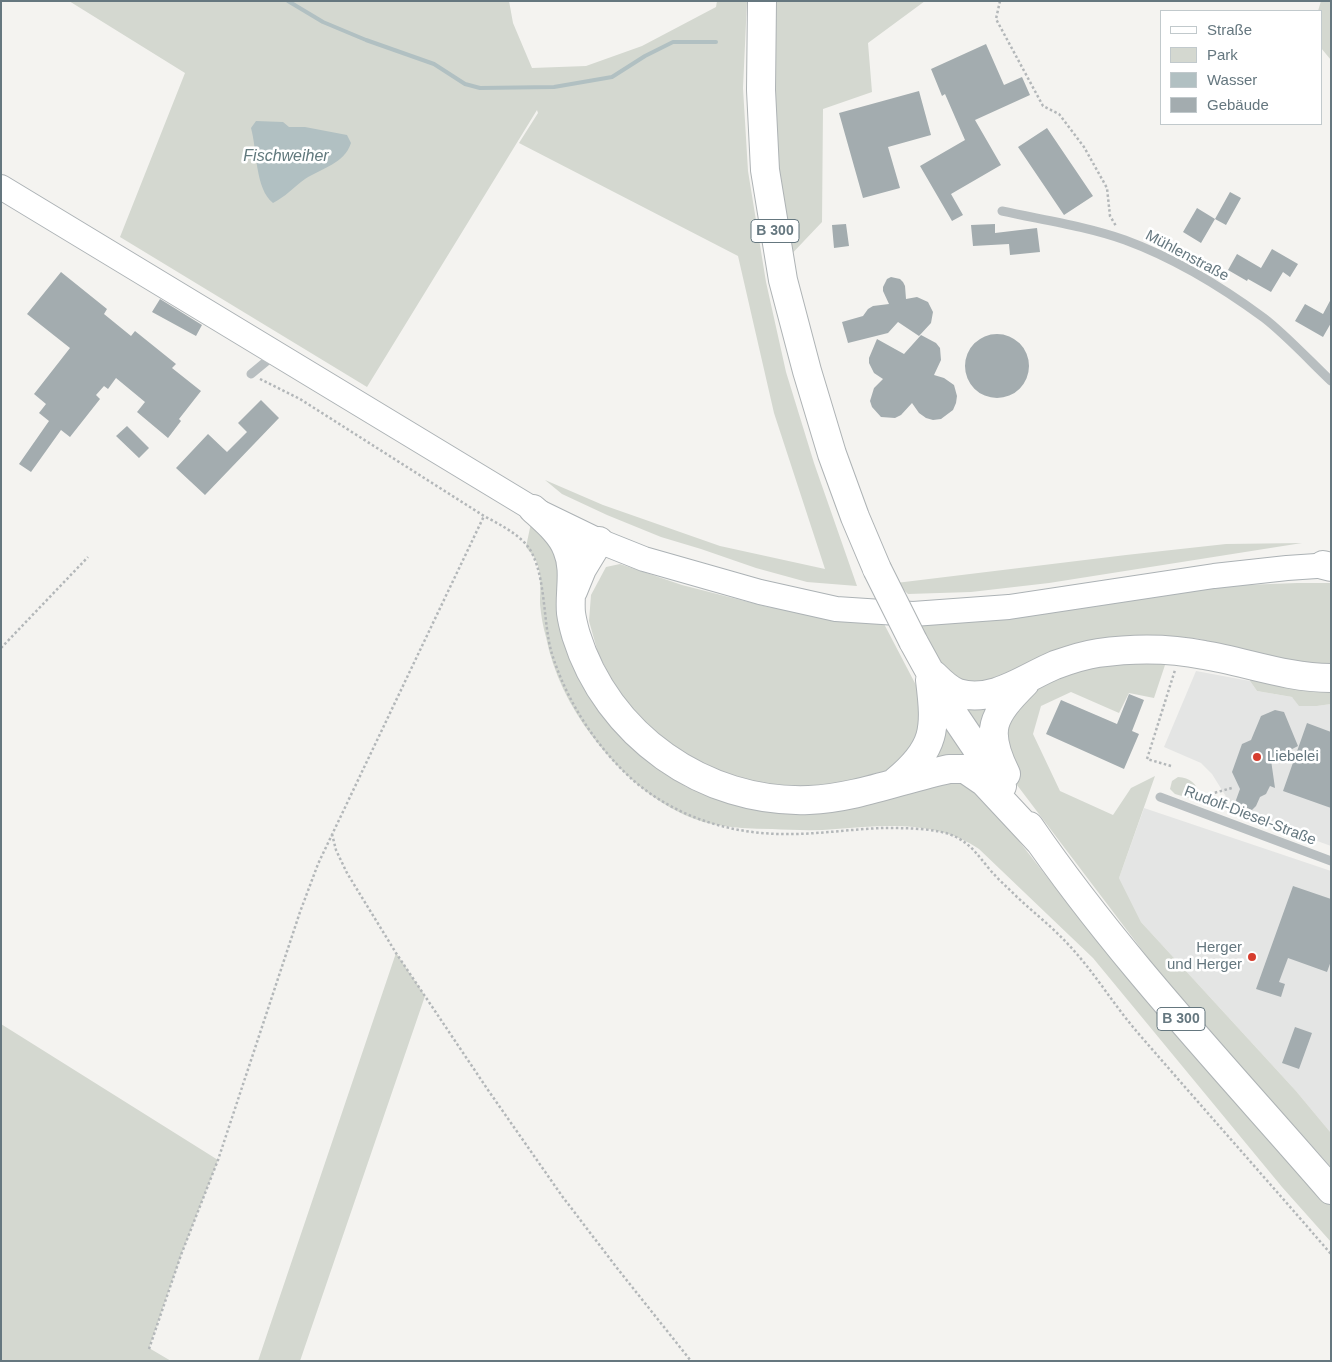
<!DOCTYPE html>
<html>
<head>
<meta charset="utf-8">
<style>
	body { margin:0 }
	#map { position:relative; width:1332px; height:1362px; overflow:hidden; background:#f4f3f0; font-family:Helvetica,sans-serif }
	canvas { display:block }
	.frame { position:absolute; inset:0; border:2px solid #65777f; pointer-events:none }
	.legend { position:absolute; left:1160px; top:10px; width:162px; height:115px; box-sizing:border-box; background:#fff; border:1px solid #c1c9cc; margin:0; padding:6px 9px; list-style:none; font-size:15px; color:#65777f }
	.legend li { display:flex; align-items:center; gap:10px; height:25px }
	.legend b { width:25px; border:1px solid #c1c9cc }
</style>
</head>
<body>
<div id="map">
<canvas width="1332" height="1362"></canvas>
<div class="frame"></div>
<ul class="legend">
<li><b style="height:6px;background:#fff"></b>Straße</li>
<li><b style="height:14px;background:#d4d8d0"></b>Park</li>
<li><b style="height:14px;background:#b1c0c2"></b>Wasser</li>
<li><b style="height:14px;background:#a3acaf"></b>Gebäude</li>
</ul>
</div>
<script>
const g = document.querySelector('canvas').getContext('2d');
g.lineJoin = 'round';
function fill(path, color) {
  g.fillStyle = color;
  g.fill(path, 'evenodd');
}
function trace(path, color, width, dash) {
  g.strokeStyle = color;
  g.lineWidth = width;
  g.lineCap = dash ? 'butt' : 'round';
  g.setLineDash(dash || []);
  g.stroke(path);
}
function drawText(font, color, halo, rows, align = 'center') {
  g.font = font + ' Helvetica,sans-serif';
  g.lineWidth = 5;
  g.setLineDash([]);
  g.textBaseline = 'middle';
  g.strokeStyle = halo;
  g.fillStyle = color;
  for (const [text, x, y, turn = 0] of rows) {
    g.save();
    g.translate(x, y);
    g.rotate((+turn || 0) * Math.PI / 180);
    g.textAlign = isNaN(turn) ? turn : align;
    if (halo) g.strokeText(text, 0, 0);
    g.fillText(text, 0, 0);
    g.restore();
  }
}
fill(new Path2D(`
	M1196,671L1250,681L1257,691L1292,697L1317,706L1331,704V846L1235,811L1212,774L1201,763L1164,747Z
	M1144,808L1331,871V1133L1296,1091L1141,922L1119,878Z`), '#e4e5e4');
fill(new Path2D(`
	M69,1H509L513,23L532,68L586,66L642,46L716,7L717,1H747L743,88L748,171L766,282L786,372L814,463L857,586L807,582L756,568L701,549L661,537L607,515L562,494L545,480L603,505L720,546L825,569L774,413L738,256L519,143L538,113L537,110L367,387L120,237L185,73Z
	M772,1H925L868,43L872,92L823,109L822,222L785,261L768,100Z
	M1321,1H1331V60L1321,48V11H1318Z
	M531,523L551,540L563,564V608L653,763L686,787L717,797L897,793L968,780L980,791L1089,931L1331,1206V1242L1282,1187L1093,958L979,849C937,820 885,825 836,829C815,831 794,830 772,829C752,829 732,828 712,824C663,813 622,775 592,736C570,707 553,673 546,637C543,627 541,615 540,604C540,590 542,576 537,563C535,557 530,552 526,547Z
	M1302,543L1049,583L971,592L908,594L896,583L1126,555L1226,544Z
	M620,564L682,585L768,607L882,620L918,689L927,719L905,760L878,776L821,789L769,786L718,771L682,754L647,728L617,690L598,653L589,621L591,595L606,567Z
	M1297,583H1331V666L1288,662L1246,654L1200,639L1158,635L1126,638L970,689L942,671L915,624L1218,586Z
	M1158,658L1165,665L1154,698L1129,693L1119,713L1071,692L1041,706L1033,734L1060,791L1113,815L1131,788L1155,776L1119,878L1141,922L1296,1091L1331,1133V1167L1173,991L1017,785L1002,759L1004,716L1042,684L1070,671Z
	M1252,675L1331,690V704L1317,706H1299L1292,697L1257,691L1250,681Z
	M1002,696L982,740L955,699Z
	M938,704L972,761L929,764Z
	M1178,777C1190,778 1197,783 1199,795L1195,800L1175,794L1170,789L1172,781Z
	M396,953L425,996L300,1361H258Z
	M1,1024L218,1160L181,1255L149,1348L171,1361H1Z`), '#d4d8d0');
fill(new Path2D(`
	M256,121L283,122L289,127H305L347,135L351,143C344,164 322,168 305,179C294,187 285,197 273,203C255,189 257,149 251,128Z`), '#b1c0c2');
trace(new Path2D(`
	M288,1L323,22L366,40L434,64L465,84L480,88L554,87L612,77L645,56L673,42H716`), '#b1c0c2', 4);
fill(new Path2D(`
	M986,44L1004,85L1022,77L1030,95L975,120L1001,165L951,194L963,215L952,221L920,166L965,140L945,94L942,96L931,69Z
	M919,91L931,135L888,147L900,188L863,198L839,113Z
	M1047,128L1093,196L1064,215L1018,147Z
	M1230,192L1241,198L1226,225L1215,219Z
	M1197,208L1215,219L1201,243L1183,232Z
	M846,224L849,246L834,248L832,225Z
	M995,224V233L1037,228L1040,252L1010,255L1009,244L973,246L971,225Z
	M1272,249L1298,264L1290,277L1283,272L1271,292L1248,279L1247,281L1228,270L1237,254L1261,268Z
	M61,272L107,309L104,314L131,336L135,331L176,364L172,368L201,391L179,419L181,421L168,438L137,412L145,402L116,378L108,389L104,386L96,395L100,399L70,437L61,430L31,472L19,464L49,421L39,413L46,404L34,394L70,348L27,314Z
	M891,277L900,279L903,282L905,286L906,299L917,297L928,302L933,312L931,323L919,336L898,322L888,333L848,343L842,322L863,316L868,309L873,306L889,304L883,291V287L887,279Z
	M160,299L202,325L196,336L152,312Z
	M1331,299V323L1323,337L1295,321L1305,304L1323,314Z
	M965 366a32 32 0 1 1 64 0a32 32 0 1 1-64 0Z
	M921,335L936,343L940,348L941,360L934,375L944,378L954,385L957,396L956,403L953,410L941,419L933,420L926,418L919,413L912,403L901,415L895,418L881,417L872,407L870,401L874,388L883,379L874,373L869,363V358L877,339L904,354Z
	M261,400L279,418L205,495L176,468L208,434L227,452L247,432L238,423Z
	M127,426L149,448L139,458L116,436Z
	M1129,694L1144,700L1132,731L1139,734L1124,769L1046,734L1061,700L1117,724Z
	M1275,710L1284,712L1298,746L1271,760L1275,788L1270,786L1266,794L1260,797L1256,806L1252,810L1237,804L1236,800L1240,789L1232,772L1242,744L1251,740L1261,716Z
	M1307,723L1331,732V808L1283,791Z
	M1293,886L1331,899V961L1327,972L1288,958L1279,982L1285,984L1281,997L1256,989Z
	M1295,1027L1312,1033L1299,1069L1282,1063Z`), '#a3acaf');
const major = new Path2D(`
	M1,187L533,509L599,541L644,559L760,592L836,609L913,614L1009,607L1214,576L1287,568L1331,565`);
const highway = new Path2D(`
	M762,1L761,90L765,170L783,280L807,371L832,454L855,517L877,569
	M533,509C545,520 561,533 567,549C576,570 569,592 571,613C572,620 574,628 576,635C607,735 704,804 809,800C857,798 902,779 949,769H965L984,782L1040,842
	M1323,565L1331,567
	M573,591L582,569L599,541
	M913,641L952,712L1002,786
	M934,675C941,682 949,690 958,693C992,704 1026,677 1055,665C1069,660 1084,655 1098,653C1134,648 1169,648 1204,655C1246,662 1287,678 1331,678
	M1006,774C984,730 992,716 1025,683
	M896,781C936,748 936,729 930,680
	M1029,826C1118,956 1228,1071 1331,1190`);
trace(major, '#acb2b5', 26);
trace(highway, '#aeb3b5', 30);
trace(new Path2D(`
	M1000,1L996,19L1043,106L1059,114L1084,147L1107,188L1110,216L1116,226
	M260,379L300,399L484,516C499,524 513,531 525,543C547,567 542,622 552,654C567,702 597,748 634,781C675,816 727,833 780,834C815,835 850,829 884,828C904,828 939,828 956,837C972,845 980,858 991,871C999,880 1008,888 1017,897C1033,912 1051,926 1066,942C1093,970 1113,1004 1138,1033C1202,1107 1267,1180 1331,1254
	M1,648L88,557
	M1171,766L1147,759L1175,670
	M1210,794L1232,788
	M332,834L336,850L347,873L396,953L488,1090L562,1196L617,1268L691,1361
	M149,1349L181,1255L218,1160L300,912L318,864L484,516`), '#b3b7b9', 2.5, [2.5, 2.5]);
trace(new Path2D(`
	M1002,211C1043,220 1085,226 1125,240C1174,258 1222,287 1264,318C1286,335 1310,361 1331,381
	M251,374L274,355
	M1160,797L1331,861`), '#b8bec0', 9);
trace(major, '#fff', 24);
trace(highway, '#fff', 28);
const highwayBridge = new Path2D(`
	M877,569L913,641`);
trace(highwayBridge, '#aeb3b5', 30, []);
trace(highwayBridge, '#fff', 28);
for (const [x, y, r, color] of [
	[1257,757,5,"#d63d2e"],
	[1252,957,5,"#d63d2e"]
]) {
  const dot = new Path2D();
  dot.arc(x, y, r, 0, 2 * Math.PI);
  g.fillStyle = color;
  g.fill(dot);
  trace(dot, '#fff', 2);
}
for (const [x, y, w] of [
	[775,231,48],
	[1181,1019,48]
]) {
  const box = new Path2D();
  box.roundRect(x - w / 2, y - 11.5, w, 23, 4);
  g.fillStyle = '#fff';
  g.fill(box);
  trace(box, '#65777f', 1);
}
drawText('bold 14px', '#65777f', null, [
	["B 300",775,231],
	["B 300",1181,1019]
]);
drawText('15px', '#65777f', '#fff', [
	["Mühlenstraße",1187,256,28],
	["Rudolf-Diesel-Straße",1250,816,21]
]);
drawText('15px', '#65777f', '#fff', [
	["Liebelei",1267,757],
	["Herger",1242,948,"right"],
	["und Herger",1242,965,"right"]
], 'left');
drawText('italic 16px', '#61797d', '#fff', [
	["Fischweiher",286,157]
]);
</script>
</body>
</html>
